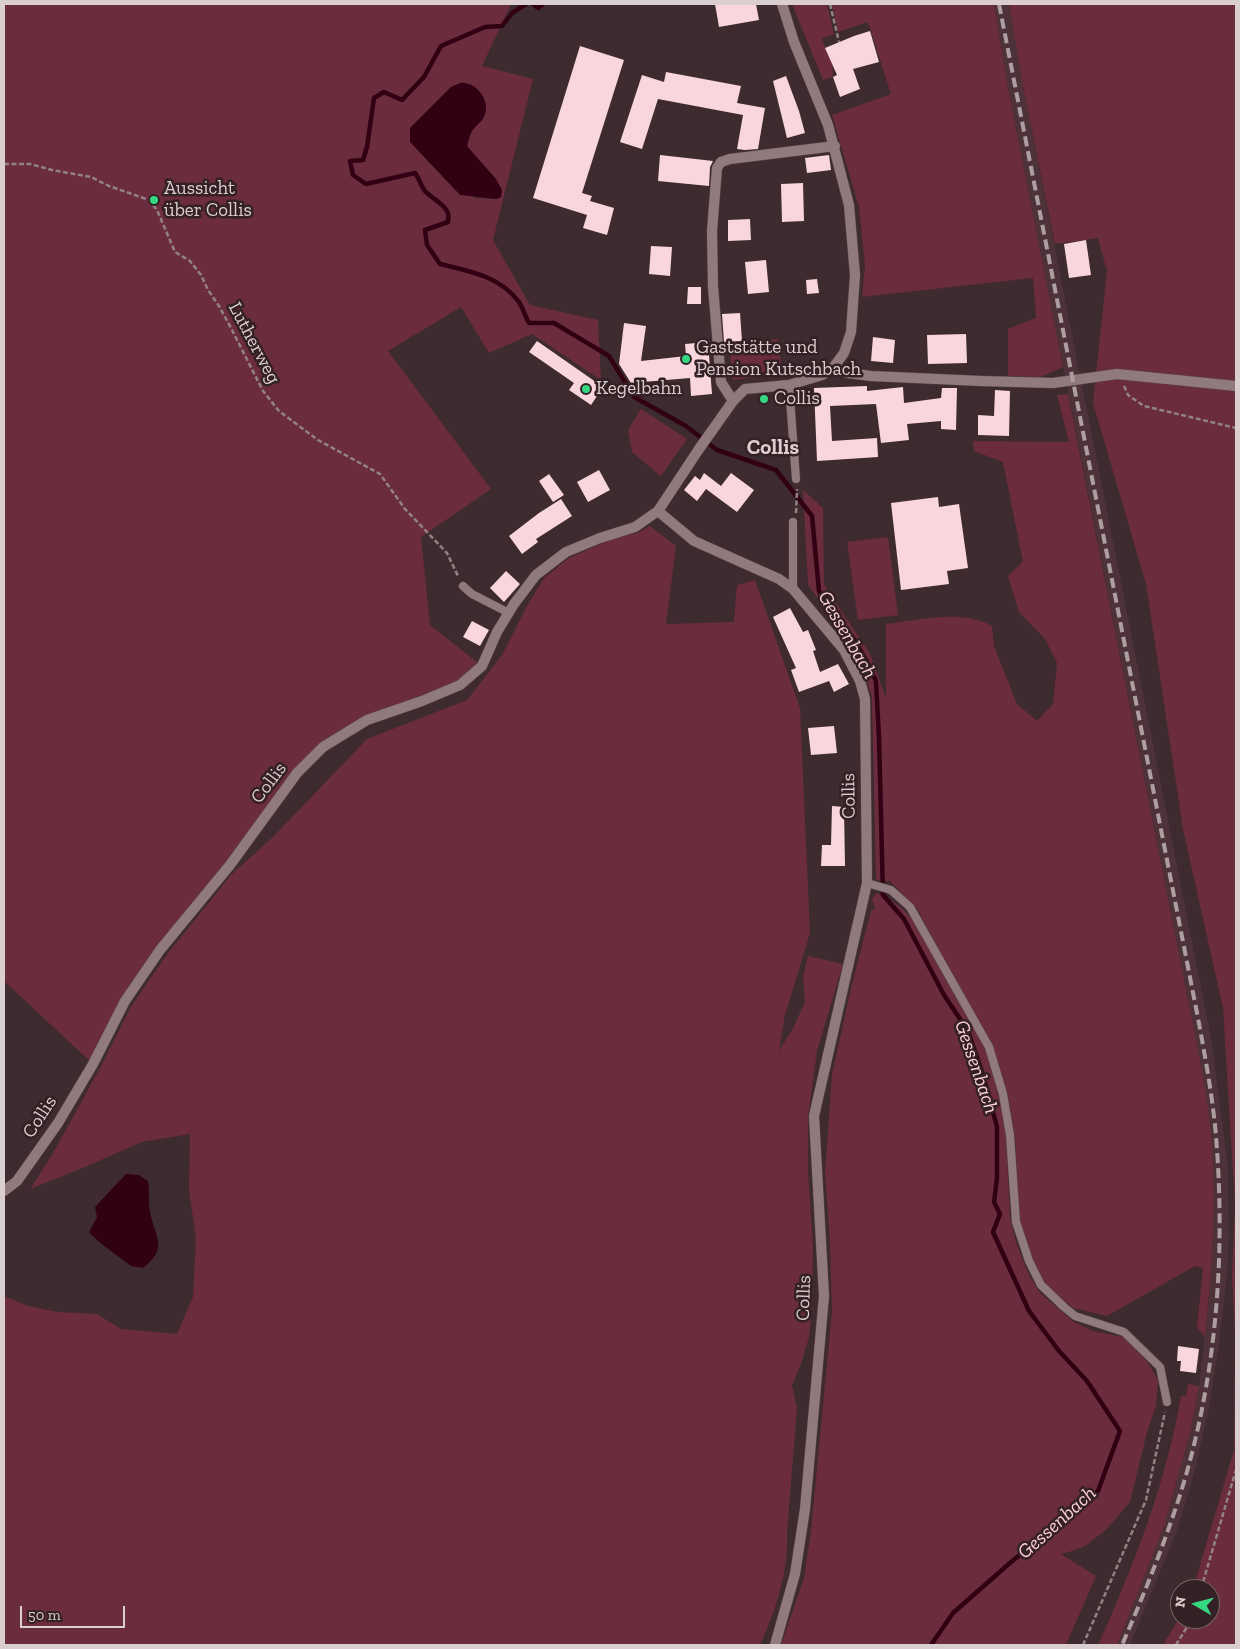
<!DOCTYPE html>
<html>
<head>
<meta charset="utf-8">
<style>
	body { margin:0 }
	#map { position:relative; width:1240px; height:1649px; overflow:hidden; background:#3e2b2f; font-family:"Zilla Slab",serif }
	canvas { display:block }
	.frame { position:absolute; inset:0; border:5px solid #dbced0; pointer-events:none }
	.north { position:absolute; left:1170px; top:1579px; width:50px; height:50px; box-sizing:border-box; background:#342125; border:1px solid #776669; border-radius:50%; rotate:278deg; font-size:14px; font-weight:700; line-height:20px; text-align:center; color:#dbced0 }
	.north::after { content:''; display:block; margin:auto; width:18px; height:22px; background:#35d881; clip-path:polygon(50% 0,100% 100%,50% 72%,0 100%) }
	.scale { position:absolute; left:20px; top:1606px; width:105px; height:22px; box-sizing:border-box; border:2px solid #dbced0; border-top:0; padding-left:6px; font-size:15px; line-height:18px; white-space:nowrap; color:#dbced0; -webkit-text-stroke:4px #342125; paint-order:stroke }
</style>
</head>
<body>
<div id="map">
<canvas width="1240" height="1649"></canvas>
<div class="frame"></div>
<div class="north">N</div>
<div class="scale">50 m</div>
</div>
<script>
const g = document.querySelector('canvas').getContext('2d');
g.lineJoin = 'round';
function fill(path, color) {
  g.fillStyle = color;
  g.fill(path, 'evenodd');
}
function trace(path, color, width, dash) {
  g.strokeStyle = color;
  g.lineWidth = width;
  g.lineCap = dash ? 'butt' : 'round';
  g.setLineDash(dash || []);
  g.stroke(path);
}
function drawText(font, color, halo, rows, align = 'center') {
  g.font = font + ' "Zilla Slab",serif';
  g.lineWidth = 5;
  g.setLineDash([]);
  g.textBaseline = 'middle';
  g.strokeStyle = halo;
  g.fillStyle = color;
  for (const [text, x, y, turn = 0] of rows) {
    g.save();
    g.translate(x, y);
    g.rotate((+turn || 0) * Math.PI / 180);
    g.textAlign = isNaN(turn) ? turn : align;
    if (halo) g.strokeText(text, 0, 0);
    g.fillText(text, 0, 0);
    g.restore();
  }
}
fill(new Path2D(`
	M994,4H1009L1023,86L1212,1043L1228,1168L1229,1235L1227,1275L1219,1345L1210,1401L1196,1467L1178,1528L1130,1645H1117L1164,1526L1190,1435L1199,1386L1208,1308L1213,1234L1212,1169L1208,1110L1197,1045L1008,87Z`), '#4d3239');
fill(new Path2D(`
	M4,4H511L482,66L533,79L493,240L530,305L598,320L601,380L532,334L489,353L461,307L388,351L491,489L421,537L430,625L482,666L454,688L367,720L323,747L160,950L93,1064L4,981ZM451,87L484,117L471,132L467,146L501,197L497,199L474,198Z
	M792,4H827L834,34L822,39L832,63L833,77L823,80Z
	M832,4H994L1008,87L1063,367L1041,377L1008,376V329L1036,318L1033,278L862,297L865,266L859,207L832,115L891,94L868,22L838,32Z
	M1009,4H1236V1645H1163L1180,1617V1619H1210V1589H1193L1234,1450L1235,1334L1232,1277L1235,1204L1223,1008L1183,829L1146,584L1093,403L1107,271L1098,238L1055,244L1023,86Z
	M778,339L782,374L733,380L729,345Z
	M1068,394L1197,1045C1201,1066 1205,1087 1208,1108C1218,1184 1213,1262 1205,1337L1197,1327L1203,1268L1195,1266L1107,1316L1073,1308L1046,1285L1030,1253L1019,1222L1015,1136L1007,1092L990,1044L917,909L890,881L876,880L872,697L859,656L808,585L803,490L823,508L824,585L870,654L886,698V624C920,620 961,609 992,626L994,646L1017,704L1037,721L1053,704L1057,663L1045,639L1019,612L1008,576L1023,562L1003,462L974,451L973,441L1069,442L1057,395Z
	M641,409L687,439L661,476L632,452L628,430Z
	M650,526L676,546L666,624L734,622L737,585L755,580L800,708L810,933L785,1015L779,1051L793,1028L805,1002L803,977L808,956L843,964L817,1051L808,1117V1171L813,1247L812,1301L809,1337L801,1364L792,1385L797,1408L787,1532C789,1571 776,1610 760,1645H4V1296L28,1306L58,1312L97,1314L121,1329L177,1334L193,1297L196,1238L189,1190L190,1134L142,1142L85,1167L30,1189L52,1155L100,1068L132,1005L168,953L232,874L273,837L367,739L467,700L502,655L527,606L544,578L569,558L612,539L637,533Z
	M888,537L898,615L858,620L847,542Z
	M876,893C892,899 902,907 913,920L980,1037L989,1059L1002,1107L1006,1136L1010,1217L1016,1243L1029,1275L1040,1293L1074,1322L1093,1331L1123,1337L1147,1361L1158,1380L1156,1406L1147,1432L1130,1502L1106,1530L1085,1546L1069,1552L1061,1554L1096,1576L1066,1645H781L804,1578L811,1531L832,1311L830,1243L825,1172L832,1075L851,988L871,911L875,909L872,900Z
	M1188,1384L1199,1386L1190,1434L1164,1526L1117,1645H1098C1134,1565 1166,1483 1181,1396H1186Z`), '#6b2c3e');
fill(new Path2D(`
	M460,83C477,81 493,103 483,119C480,123 475,126 472,131C470,135 468,141 467,146L496,179L502,190L501,197L497,199L460,195L410,142V128L451,87Z
	M126,1174L139,1175L148,1181C150,1192 148,1202 150,1212C155,1237 169,1248 143,1268L131,1266L99,1242L89,1232L97,1217L95,1207Z`), '#310012');
trace(new Path2D(`
	M526,4L512,13L502,26L485,27L441,46L424,77L402,100L384,92L374,98L367,147L363,160L350,161L353,175L366,184L415,173C419,178 421,186 425,191C434,201 452,206 448,222L425,230L427,245L440,264C469,271 500,276 519,302C523,308 525,316 529,323H554L609,356L634,397L686,426L717,450L776,470L812,516L819,591L835,616L854,639L866,660L876,681L879,738L883,895L904,919L944,995L968,1031L983,1075L997,1127V1178L994,1202L1000,1214L993,1232L1029,1311L1059,1351L1087,1381L1120,1431L1098,1491L1060,1524L1011,1562L953,1613L931,1645
	M533,4L538,8L543,4`), '#310012', 4.5);
fill(new Path2D(`
	M715,4H756L759,20L719,27Z
	M870,31L879,62L853,69L860,89L840,97L833,77L837,75L825,48L854,36Z
	M580,46L624,60L582,193L592,196L590,201L614,208L607,235L583,228L587,215L533,198Z
	M666,72L741,86L737,103L765,108L758,149L745,150L737,149L743,115L658,99L642,149L620,142L642,75L664,82Z
	M786,76L799,111L805,133L787,138L773,81Z
	M660,155L713,161L710,167L709,186L658,181Z
	M829,155L831,170L807,173L805,158Z
	M803,183L804,221L782,222L781,184Z
	M750,219L751,240L728,241V220Z
	M1086,240L1091,275L1069,278L1064,244Z
	M651,246L672,247L670,276L649,274Z
	M766,260L769,292L748,294L745,262Z
	M817,279L819,293L807,294L806,280Z
	M688,287H701V304H687Z
	M740,313L742,341L724,342L722,314Z
	M624,323L646,326L641,361L686,356L685,344L708,342L712,394L691,396L690,378L631,383L619,364Z
	M966,334L967,363L928,364L927,335Z
	M873,337L895,340L893,363L871,361Z
	M537,341L603,387L591,405L569,390L574,383L529,352Z
	M867,386V391L903,387L904,403L941,398L942,388H957L956,430L941,429V421L907,424L909,440L881,443L876,404L830,406L832,441L877,438L878,457L817,461L814,388Z
	M995,390L1010,391L1009,436L978,435V415L994,416Z
	M599,470L610,490L588,502L577,482Z
	M704,473L721,486L731,473L754,490L737,512L706,489L697,501L684,490L695,476L700,480Z
	M549,474L564,495L553,502L539,481Z
	M938,497L939,507L959,504L968,568L947,571L949,584L901,590L891,503Z
	M561,499L572,516L536,539L538,542L522,554L509,536L539,513Z
	M506,571L520,584L504,602L490,588Z
	M790,608L803,632L808,630L816,650L813,651L820,672L838,664L849,684L834,692L829,681L799,692L791,670L796,668L773,617Z
	M472,621L489,630L480,646L463,637Z
	M834,726L837,753L811,755L808,728Z
	M832,806L844,807L845,866H821L822,845H831Z
	M1178,1346L1199,1349L1196,1373L1180,1371L1181,1361H1177Z`), '#f9d6dd');
const lane = new Path2D(`
	M789,385L796,479
	M793,522V589
	M463,586L472,594L509,613
	M867,883L891,890L910,907L989,1047L1003,1094L1010,1135L1016,1222L1029,1261L1041,1285L1064,1307L1075,1316L1124,1332L1160,1367L1167,1402`);
const street = new Path2D(`
	M833,368L848,373L871,376L981,381L1053,383L1117,374L1236,386
	M733,401L721,382L713,287L712,231L717,168L721,162L730,159L835,146
	M658,511L694,541L779,579L793,589L844,650L860,681L865,699L867,883L814,1116L824,1296L805,1509L795,1574L775,1645
	M4,1191L17,1181L58,1123L93,1064L125,1001L160,950L230,865L297,773L323,747L367,720L422,701L460,685L482,666L497,632L514,604L536,575L566,552L600,538L635,527L658,511L699,449L733,401L745,389L789,385L822,375L833,368L844,353L851,332L855,275L849,205L828,125L794,42L782,4`);
trace(lane, '#58474b', 9);
trace(street, '#58474b', 11);
trace(new Path2D(`
	M830,4L839,42
	M4,164H30L52,170L91,177L109,186L149,200L157,210L175,252L190,261L201,275L208,290L219,306L231,328L263,391L279,411L318,440L380,474L405,509L447,553L458,576
	M1124,386L1128,395L1144,406L1236,428
	M796,513L797,489
	M1201,1589L1236,1470
	M1083,1645L1146,1500L1165,1412
	M1176,1645L1192,1619`), '#928285', 2.5, [5, 2.5]);
trace(lane, '#917a7e', 8);
trace(street, '#917a7e', 10);
trace(new Path2D(`
	M999,4L1197,1013C1204,1050 1211,1088 1215,1125C1226,1245 1218,1367 1184,1482C1167,1538 1145,1592 1122,1645`), '#ad9fa1', 4, [10, 5]);
for (const [x, y, r, color] of [
	[154,200,5,"#35d881"],
	[686,359,5,"#35d881"],
	[586,389,5,"#35d881"],
	[764,399,5,"#35d881"]
]) {
  const dot = new Path2D();
  dot.arc(x, y, r, 0, 2 * Math.PI);
  g.fillStyle = color;
  g.fill(dot);
  trace(dot, '#342125', 2);
}
drawText('19px', '#dbced0', '#342125', [
	["Aussicht",164,189],
	["über Collis",164,211],
	["Gaststätte und",696,348],
	["Pension Kutschbach",696,370],
	["Kegelbahn",596,389],
	["Collis",774,399]
], 'left');
drawText('19px', '#dbced0', '#342125', [
	["Lutherweg",254,343,62],
	["Collis",269,783,-53],
	["Collis",849,796,-91],
	["Collis",40,1117,-57],
	["Collis",804,1298,-88]
]);
drawText('italic 20px', '#fccfd8', '#342125', [
	["Gessenbach",847,635,60],
	["Gessenbach",976,1067,71],
	["Gessenbach",1057,1523,-42]
]);
drawText('bold 21px', '#dbced0', '#342125', [
	["Collis",773,448]
]);
</script>
</body>
</html>
